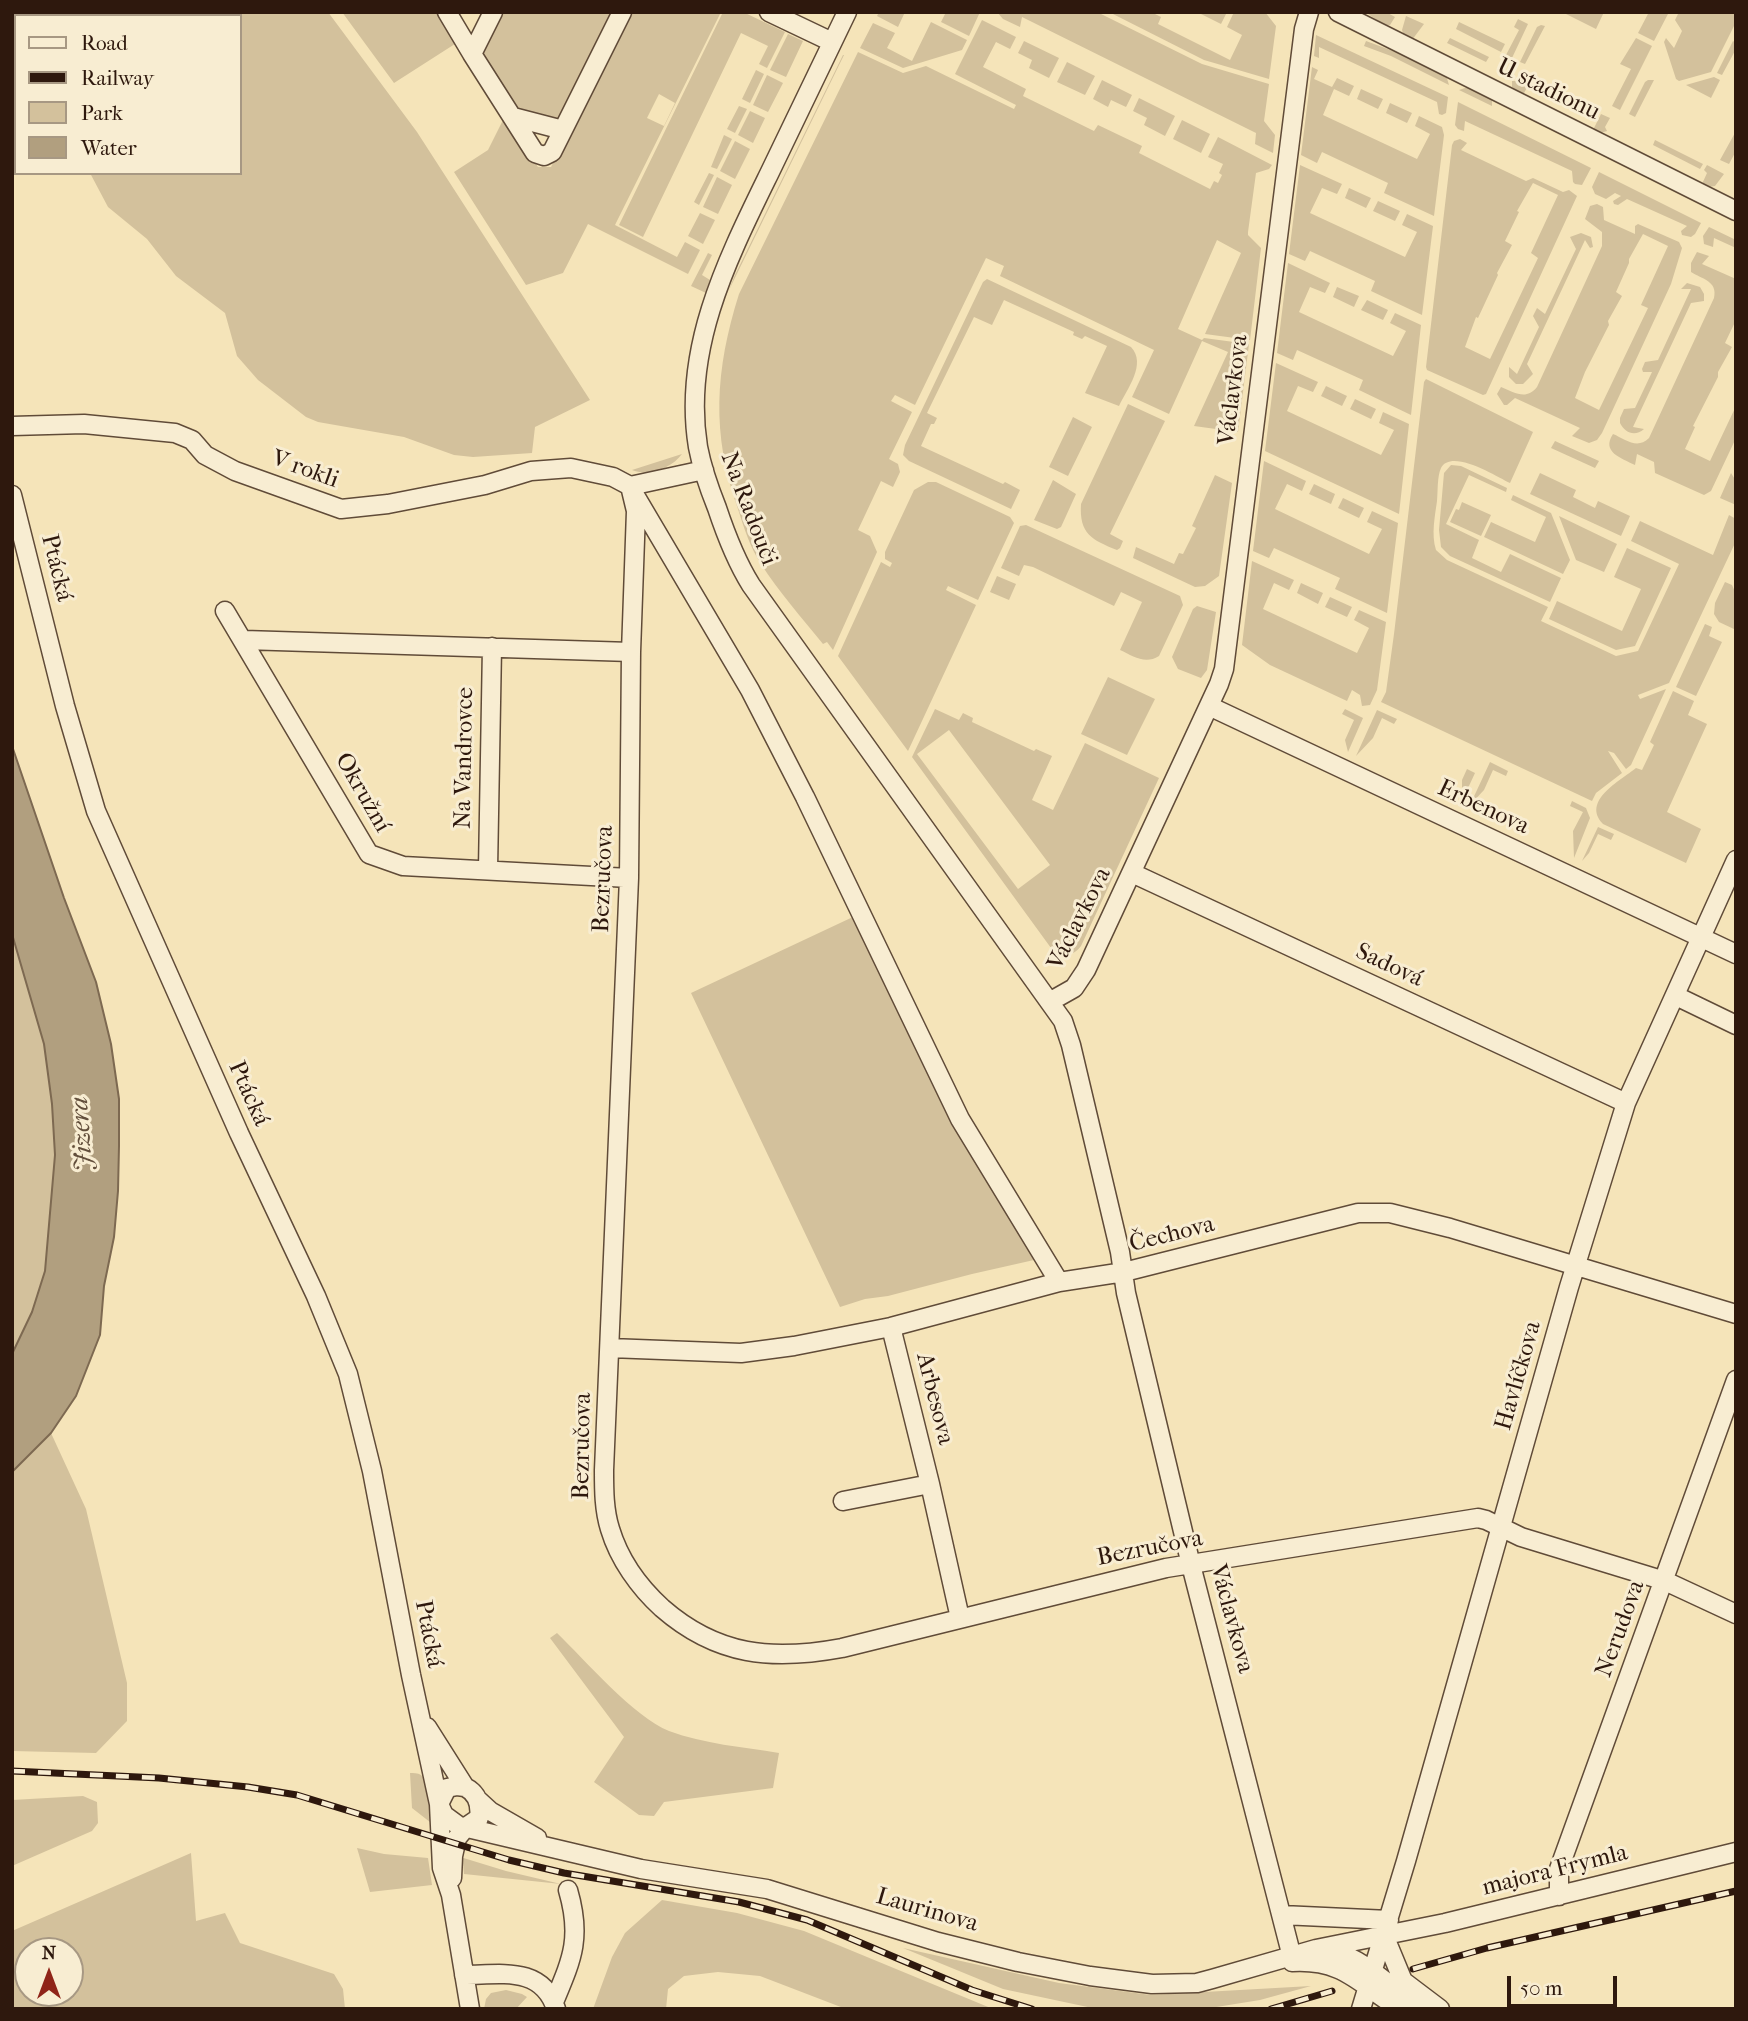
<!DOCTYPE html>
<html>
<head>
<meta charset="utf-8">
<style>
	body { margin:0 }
	#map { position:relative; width:1748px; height:2021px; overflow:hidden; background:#f5e4b9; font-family:"IM FELL French Canon",serif }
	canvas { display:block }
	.frame { position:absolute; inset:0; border:14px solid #2e180d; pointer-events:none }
	.legend { position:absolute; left:14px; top:14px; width:228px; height:161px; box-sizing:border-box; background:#f8edd2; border:2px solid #a79883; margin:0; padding:9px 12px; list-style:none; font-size:21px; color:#2e180d }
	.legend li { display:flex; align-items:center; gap:14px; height:35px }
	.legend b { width:35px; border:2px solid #a79883 }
	.north { position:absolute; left:14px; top:1937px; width:70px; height:70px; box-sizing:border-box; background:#f8edd2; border:2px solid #a79883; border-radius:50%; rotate:0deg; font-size:19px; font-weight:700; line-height:28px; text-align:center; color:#2e180d }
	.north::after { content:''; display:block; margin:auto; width:24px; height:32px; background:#8f2418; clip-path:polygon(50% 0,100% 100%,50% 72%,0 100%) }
	.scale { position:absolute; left:1507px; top:1976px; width:110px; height:32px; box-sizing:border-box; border:4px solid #2e180d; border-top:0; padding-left:9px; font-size:21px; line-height:24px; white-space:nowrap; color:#2e180d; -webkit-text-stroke:5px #f8edd2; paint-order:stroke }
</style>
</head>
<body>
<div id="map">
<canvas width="1748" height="2021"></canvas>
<div class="frame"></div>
<ul class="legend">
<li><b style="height:9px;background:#f8edd2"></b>Road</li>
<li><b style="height:9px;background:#2e180d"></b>Railway</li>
<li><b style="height:19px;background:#d3c19c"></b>Park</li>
<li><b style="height:19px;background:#b19f7f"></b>Water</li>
</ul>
<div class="north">N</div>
<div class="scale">50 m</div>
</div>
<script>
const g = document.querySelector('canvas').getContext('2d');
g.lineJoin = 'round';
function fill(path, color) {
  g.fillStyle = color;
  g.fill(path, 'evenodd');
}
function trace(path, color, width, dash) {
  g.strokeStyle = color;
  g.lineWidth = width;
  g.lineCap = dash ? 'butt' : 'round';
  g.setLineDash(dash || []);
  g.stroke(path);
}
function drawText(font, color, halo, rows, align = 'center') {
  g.font = font + ' "IM FELL French Canon",serif';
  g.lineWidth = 6;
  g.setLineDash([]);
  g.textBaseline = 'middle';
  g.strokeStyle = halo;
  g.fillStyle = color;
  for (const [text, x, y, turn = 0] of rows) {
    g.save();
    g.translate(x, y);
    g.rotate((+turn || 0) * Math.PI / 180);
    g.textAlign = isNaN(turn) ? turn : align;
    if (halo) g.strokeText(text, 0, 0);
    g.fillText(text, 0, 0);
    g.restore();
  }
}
fill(new Path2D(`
	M14,12H328L417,132L590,400L535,427L532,453L473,457L454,455L404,437L318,422L306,417L258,380L237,356L225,313L176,276L147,239L108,207L90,173H240V16H16Z
	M342,12H439L458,42L394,83Z
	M500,12H616L562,116L558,119L518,111L483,61L484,43Z
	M628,12H721L615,225L677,257L685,242L700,250L688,274L588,224L563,273L526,285L454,172L488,150L505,116L538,167H551ZM659,94L675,103L664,126L647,118Z
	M723,12H743L785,32L767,68L759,64L768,46L741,33L643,237L619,225Z
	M879,12H905L898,27L877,16Z
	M946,12H980L969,36L941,22Z
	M997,12H1097L1202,64L1269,84L1264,121L1275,135L1273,153L1255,144L1256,133L1022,17L1020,27L1003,19Z
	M1109,12H1151L1161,17L1158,24L1230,60L1242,35L1227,27L1234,12H1265L1276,26L1269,79L1204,60Z
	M1197,12H1227L1221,24Z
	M1365,12H1386L1395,17L1390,25L1386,26Z
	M1562,12H1604L1596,29Z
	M1649,12H1669L1654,41L1638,33Z
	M1679,12L1691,14L1692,12H1736V22L1711,72L1679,81L1676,79L1664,42L1666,38L1674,48L1682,31L1675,20Z
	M1406,16L1424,24L1412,40L1404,36L1402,30Z
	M1518,19L1528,24L1512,58L1506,55L1519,30L1514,27Z
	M982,20L1016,37L1010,49L996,42L983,67L1026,89L1023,96L1094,131L1098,125L1142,146L1139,153L1210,189L1214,181L1218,183L1222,175L1219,173L1223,164L1208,157L1218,137L1272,165L1269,169L1256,173L1248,232V235L1261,248L1250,340L1205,334L1241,253L1217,240L1178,329L1202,340L1204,338L1249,344L1238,432L1194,426L1228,352L1202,341L1169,414L1132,397L1154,350L1000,276L1004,266L986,258L915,405L895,395L891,401L912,412L889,459L898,464L900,472L893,487L881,481L858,530L870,536L877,552L833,650L827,642L823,644C802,618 779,592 761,564C750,547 744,528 738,509C711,434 715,370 739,294L858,52L903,73L926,66L1014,109L1016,105L955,74Z
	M931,22L967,40L962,50L903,68L860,48L873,23L895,33L887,48L912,61Z
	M1459,22L1505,44L1501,52L1456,29Z
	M1541,25L1545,26L1525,64L1520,62L1537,27Z
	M788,34L803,41L786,77L770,70Z
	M1316,35L1448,97L1446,113L1442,115L1439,114L1437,102L1319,47V58L1314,56Z
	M1450,38L1489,57L1486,62L1447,43Z
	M1636,38L1652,46L1620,110L1612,106L1631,69L1620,64Z
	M1024,41L1059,58L1049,78L1029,68L1032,60L1018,53Z
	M1366,41L1412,58L1446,75L1449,85L1391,56L1364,46Z
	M1733,41L1736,43V49L1722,75L1717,73Z
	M843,55H844L729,290L734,277Z
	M1067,62L1095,76L1085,95L1057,82Z
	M1312,67L1318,70L1314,79L1332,87L1337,78L1354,86L1349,96L1334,89L1323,115L1417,159L1430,134L1415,126L1419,116L1442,127L1444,135L1434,216L1384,193L1388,183L1322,152L1317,163L1301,155Z
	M756,70L764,74L750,103L742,99Z
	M1521,73L1532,78L1523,95L1512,87V81H1517Z
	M767,75L783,83L768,112L753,105Z
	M1714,77L1720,80L1711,98L1686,85Z
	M1102,80L1132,95L1126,107L1111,100L1108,107L1093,99Z
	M1648,80H1654L1635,117L1629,114L1645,82Z
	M1538,81L1569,97L1566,102L1535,87Z
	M1468,87L1492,99V106L1459,90Z
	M1361,89L1383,99L1378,109L1357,99Z
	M1139,98L1175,116L1165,136L1144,125L1147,118L1133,111Z
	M1458,102L1591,168L1582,185L1575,184L1573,182L1572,171L1465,121L1464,131L1458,129L1455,125Z
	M1390,103L1412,113L1407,123L1386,113Z
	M739,106L747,109L735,133L727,129Z
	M750,111L765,118L753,143L738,135Z
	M1601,114L1610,118L1605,127L1607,131L1600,133L1594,131V128Z
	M1182,120L1210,134L1201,153L1173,139Z
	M1736,131V151L1729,164L1720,160Z
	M724,135L732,139L717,169L711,167Z
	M1460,139L1467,143L1461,150L1526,181L1533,178L1563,192L1569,190L1577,196L1486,394L1483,395L1427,370L1426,367L1452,145L1454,141ZM1533,183L1558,195L1531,253L1538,258L1490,359L1465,347L1476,317L1478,318L1498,275L1497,273L1512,245L1505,241L1519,212L1517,211Z
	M1655,140L1703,164L1700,169L1653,145Z
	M735,141L750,149L735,179L720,171Z
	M1300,165L1342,184L1337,194L1322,188L1310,213L1405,257L1417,232L1402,225L1407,214L1433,226L1422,315L1371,291L1375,281L1310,251L1305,261L1289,254Z
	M1707,165L1724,174L1715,186L1708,187L1702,184L1707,173L1704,170Z
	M1599,172L1701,223L1695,234L1691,237L1682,235L1681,231L1687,226L1627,199L1618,205L1614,204L1613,201L1621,196L1615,193L1606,199L1595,194L1592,187Z
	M709,173L714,175L699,205L694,202Z
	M717,177L732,185L718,214L703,207Z
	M1349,188L1371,198L1366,208L1345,198Z
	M1378,201L1400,211L1395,221L1373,211Z
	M1597,204L1603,207L1604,220L1635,234V226L1638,224L1679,242L1682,248L1671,284L1602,433L1597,440L1589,443L1572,436L1580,428L1515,398L1507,405H1504L1497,394L1501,387C1514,392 1526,401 1537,387L1602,246V232L1585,219L1590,206ZM1643,234L1668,246L1641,305L1648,308L1599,410L1575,398L1585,372L1609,325L1608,321L1622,296L1616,292L1629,263V259Z
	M700,213L715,220L703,244L688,236Z
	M1709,227L1736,240V248L1714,238L1713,247L1704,244L1703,236Z
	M1581,233L1591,237L1593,247L1590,248L1585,240L1527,364L1533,374L1523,384H1516L1509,377V367L1517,374L1539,327L1533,316L1537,308L1545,314L1576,249L1570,237Z
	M1697,252L1709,256L1702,264L1736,279V320L1725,343L1732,347L1718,372V377L1693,426L1695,427L1685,449L1710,461L1736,406V438L1711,491L1704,495L1655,473L1654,462L1637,454L1635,465C1621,458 1601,452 1613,434C1625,439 1637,450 1649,438L1714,298C1718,281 1702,279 1691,272V263Z
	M708,253L712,255L702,275L710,280L706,293L691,286Z
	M1288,263L1330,283L1325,293L1310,287L1299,312L1393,356L1406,331L1390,323L1395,313L1421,325L1411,415L1359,390L1363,380L1297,350L1293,360L1277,353Z
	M987,279L1131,347C1147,364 1127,389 1119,406L1085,393L1107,346L1085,336L1082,339L1073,335L1074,332L1004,300L992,325L974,317L927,413L937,418L934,424H931L921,446L1003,484L1005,482L1020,490L1011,509L909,461L903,455L905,445L983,282Z
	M1687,283L1700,287L1704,294V301L1691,303L1633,427L1644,429C1635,437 1625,433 1620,423V418L1624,409L1635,408L1652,372H1643L1642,369L1645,362L1658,360L1691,289H1681Z
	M1337,287L1359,296L1354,307L1333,297Z
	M1367,300L1388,310L1383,320L1361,310Z
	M1276,363L1318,382L1313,392L1298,386L1287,411L1381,455L1394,430L1379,423L1383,412L1409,424L1399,514L1265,451Z
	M1426,379L1533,432L1510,483C1496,476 1451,448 1441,468C1437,477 1438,491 1437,501C1435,516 1431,534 1436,550L1447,560L1548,607L1541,621L1616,656L1638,651L1679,564L1631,541L1640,521L1713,555L1729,515L1736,519V541L1669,683L1638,695L1640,699L1666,689L1631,765L1626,769L1614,753L1608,751L1622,773L1596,793L1592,801L1381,702L1386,692L1394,634L1424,382Z
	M1326,386L1347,396L1342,406L1321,396Z
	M1355,399L1376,409L1371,419L1350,409Z
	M1128,404L1165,421L1110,534L1123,541L1120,548L1117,550C1092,540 1079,534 1081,504Z
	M1073,417L1092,427L1068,476L1049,467Z
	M1555,441L1599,461L1595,468L1551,448Z
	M682,454C672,468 648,477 632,470Z
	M1264,461L1306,481L1302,491L1287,484L1275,509L1369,554L1382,529L1367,522L1372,511L1398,523L1387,613L1335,589L1340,578L1274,548L1269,558L1253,551Z
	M1451,465L1461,466L1507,488L1506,492L1469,475L1446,524L1479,540L1472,558L1501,572L1510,554L1561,578L1550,602L1450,556L1441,547L1439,530L1444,473Z
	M1540,473L1576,490L1573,497L1595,508L1598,501L1630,516L1621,536L1530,494Z
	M1731,473L1736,481V505L1720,498Z
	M1215,475L1232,483L1219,576L1205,586L1195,587L1133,558L1136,547L1174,564L1179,553L1183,554L1196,528L1192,526Z
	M1053,480L1076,494L1061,527L1057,529L1034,520Z
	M928,482H936L1010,517L1014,523L978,600L948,586L946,590L976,605L908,751L838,656L881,562L890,567L892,563L885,559V552L914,490Z
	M1314,484L1335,494L1331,504L1309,494Z
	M1513,495L1551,513L1570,560L1563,574L1484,537L1491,522L1535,542L1546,517L1511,500Z
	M1343,498L1364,508L1359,518L1338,508Z
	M1462,502L1491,515L1481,536L1450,522L1456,509L1459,510Z
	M1559,516L1617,544L1604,572L1576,560Z
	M1026,525L1180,596L1183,605L1159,656C1145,665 1133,656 1120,650L1142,602L1121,592L1114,606L1033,567L1024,565L1019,576L1001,568L1020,526Z
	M1627,548L1671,568L1635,646L1616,650L1549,619L1557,601L1622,631L1641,589L1614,577Z
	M1252,561L1294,580L1289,590L1274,583L1263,609L1357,653L1369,628L1354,620L1359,610L1386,622L1377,690L1370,705L1362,706L1360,695L1352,690L1347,701L1270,665L1242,645Z
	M997,576L1016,584L1009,600L990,592Z
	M1725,582L1732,585L1736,594V630L1719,622L1714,614L1715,603Z
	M1301,583L1323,593L1318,604L1297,593Z
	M1330,597L1352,607L1347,617L1325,607Z
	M1197,606L1216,612L1207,670L1201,678L1178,669L1172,657L1193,609Z
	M1705,624L1712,627L1709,636L1722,642L1696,696L1676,687Z
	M1108,677L1155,699L1127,755L1081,734Z
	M1673,691L1694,701L1688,715L1707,724L1667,812L1701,829L1686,863L1603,824C1581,801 1620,781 1636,768L1642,770L1654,745L1650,742Z
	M935,709L959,720L963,713L973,718L972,722L1034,751L1036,749L1052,756L1032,800L1053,810L1085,743L1159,778L1081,946C1073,957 1061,957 1051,948L912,757ZM949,730L1050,865L1018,889L917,754Z
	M1345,709L1363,718L1348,752L1345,740L1354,720L1342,714Z
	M1377,710L1397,719L1394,724L1382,718L1373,738L1356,756Z
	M1490,762L1508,771L1506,776L1493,770L1484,790L1470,805Z
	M1467,769L1475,773L1462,801V780Z
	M1572,801L1586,808L1590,818L1574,858L1573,831L1583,812L1570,806Z
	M1598,827L1614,834L1611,840L1598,834L1589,853L1582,861Z
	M855,916L952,1121L1034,1260L972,1274L888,1296L865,1299L840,1307L691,993Z
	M12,934L44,1044L52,1104L55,1155L45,1271L32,1312L12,1354Z
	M51,1433L86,1509L127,1683V1721L96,1753L12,1751V1472Z
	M557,1633C584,1659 635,1718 669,1731C704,1744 743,1747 779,1753L773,1788L664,1802L654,1816L639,1815L594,1782L624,1737L550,1638Z
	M410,1773C413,1773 418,1773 421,1775C430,1782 434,1815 435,1826L412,1808Z
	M83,1796L97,1802L98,1823L92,1831L12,1866V1800Z
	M357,1848L384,1854L428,1858L432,1885L370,1892Z
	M191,1853L196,1921L225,1913L240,1943L334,1974L343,1989L345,2009H12V1931ZM28,1951H70V1993H28Z
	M457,1856L506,1871L561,1884L464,1874L463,1863L458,1862Z
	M662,1900L737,1913L804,1931L993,2009H846L760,1976L718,1972L684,1976L668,1989L666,2009H593L612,1957L625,1933Z
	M903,1948L1059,1983L1151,1995L1311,1986L1260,2000L1204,2009H1097L1003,1989Z
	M506,1990L522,1994L527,1997L516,2009H484L486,1999L491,1993Z`), '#d3c19c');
const water = new Path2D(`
	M12,746L64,898L96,982L111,1044L119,1099V1146L118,1191L114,1237L104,1286L100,1335L76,1396L51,1433L12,1472V1354L32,1312L45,1271L55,1155L52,1104L44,1044L12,934Z`);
fill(water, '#b19f7f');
trace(water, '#7d6951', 2);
const minor = new Path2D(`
	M447,12L472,54
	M493,12L472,54L535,153L544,156L552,152L622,12
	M769,12L832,42
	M847,12C821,66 795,120 769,174C727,260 682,349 698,447C702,468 709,488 717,508C726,535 736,561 751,585L1063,1021L1071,1045L1120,1252L1126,1293L1191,1565L1292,1957
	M1338,12L1736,211
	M513,117L563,130
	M12,426L84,424L175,433L192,440L205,455L235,471L341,509L388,504L485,485L531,471L571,468L613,477L630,486
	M630,486L636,511L631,652L629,878L604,1470C604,1490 604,1510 610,1529C619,1559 639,1587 662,1608C717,1656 772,1661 842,1648L1166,1568L1478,1518L1486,1520L1521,1537L1665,1581L1736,1614
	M630,486L704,470
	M12,495L65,706L96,811L239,1133L316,1296L348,1374L372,1471L411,1675L439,1804L442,1868L451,1895L470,2009
	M636,497L750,690L805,797L960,1119L1059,1282
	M225,611L369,854L403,866L629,878
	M244,640L631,652
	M1209,706L1736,954
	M488,869L492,647
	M1132,873L1626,1103
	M1676,996L1736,1025
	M1051,1001L1074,988L1086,970L1219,684L1224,669L1304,29L1309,12
	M891,1327L930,1484L960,1618
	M610,1348L741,1353L794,1346L891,1327L1059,1282L1124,1272L1358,1213H1390L1450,1228L1736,1314
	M843,1501L930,1484
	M427,1727L465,1787C477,1793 481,1804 479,1818L466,1827L457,1838L453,1856L452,1878
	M465,1787L457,1786L447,1788L439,1804L444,1815L459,1826L641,1869L767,1889L938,1942L1018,1962L1090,1976L1152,1984L1197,1983L1212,1979L1316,1949L1445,1923L1736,1852
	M478,1800L490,1811L537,1838
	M1559,1896V1869L1736,1380
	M1282,1915L1389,1920
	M1384,1935L1403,1981L1440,2009
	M1323,1950C1362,1952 1392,1993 1427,2009
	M1292,1962C1344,1959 1359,1984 1400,2009
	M464,1975C500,1975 542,1965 556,2009
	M554,2002C572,1959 582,1938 568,1890
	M1361,2009L1406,1861L1569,1287L1626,1103L1736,860`);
trace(minor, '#604b38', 21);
trace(minor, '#f8edd2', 18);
const rail = new Path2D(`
	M12,1771L159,1778L248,1787L297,1795L509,1860L564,1873L739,1902L807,1920L972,1990L1032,2009
	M1413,1969L1487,1948L1736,1891
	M1271,2009L1332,1991`);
trace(rail, '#2e180d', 7);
trace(rail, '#f8edd2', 4.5, [13]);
drawText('24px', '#2e180d', '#f8edd2', [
	["U stadionu",1548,90,26],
	["Václavkova",1234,390,-83],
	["V rokli",305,470,20],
	["Na Radouči",748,509,69],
	["Ptácká",56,568,76],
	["Na Vandrovce",465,758,-89],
	["Okružní",362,793,60],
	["Erbenova",1483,808,25],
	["Bezručova",604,879,-88],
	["Václavkova",1080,919,-63],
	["Sadová",1389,966,25],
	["Ptácká",248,1094,66],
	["Čechova",1172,1235,-14],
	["Havlíčkova",1519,1376,-74],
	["Arbesova",934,1399,76],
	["Bezručova",583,1446,-89],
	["Bezručova",1150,1549,-11],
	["Václavkova",1231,1619,75],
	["Nerudova",1621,1629,-70],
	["Ptácká",428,1634,79],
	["majora Frymla",1555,1871,-14],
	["Laurinova",927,1911,16]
]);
drawText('italic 26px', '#624e3b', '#f8edd2', [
	["Jizera",83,1134,-94]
]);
</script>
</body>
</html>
